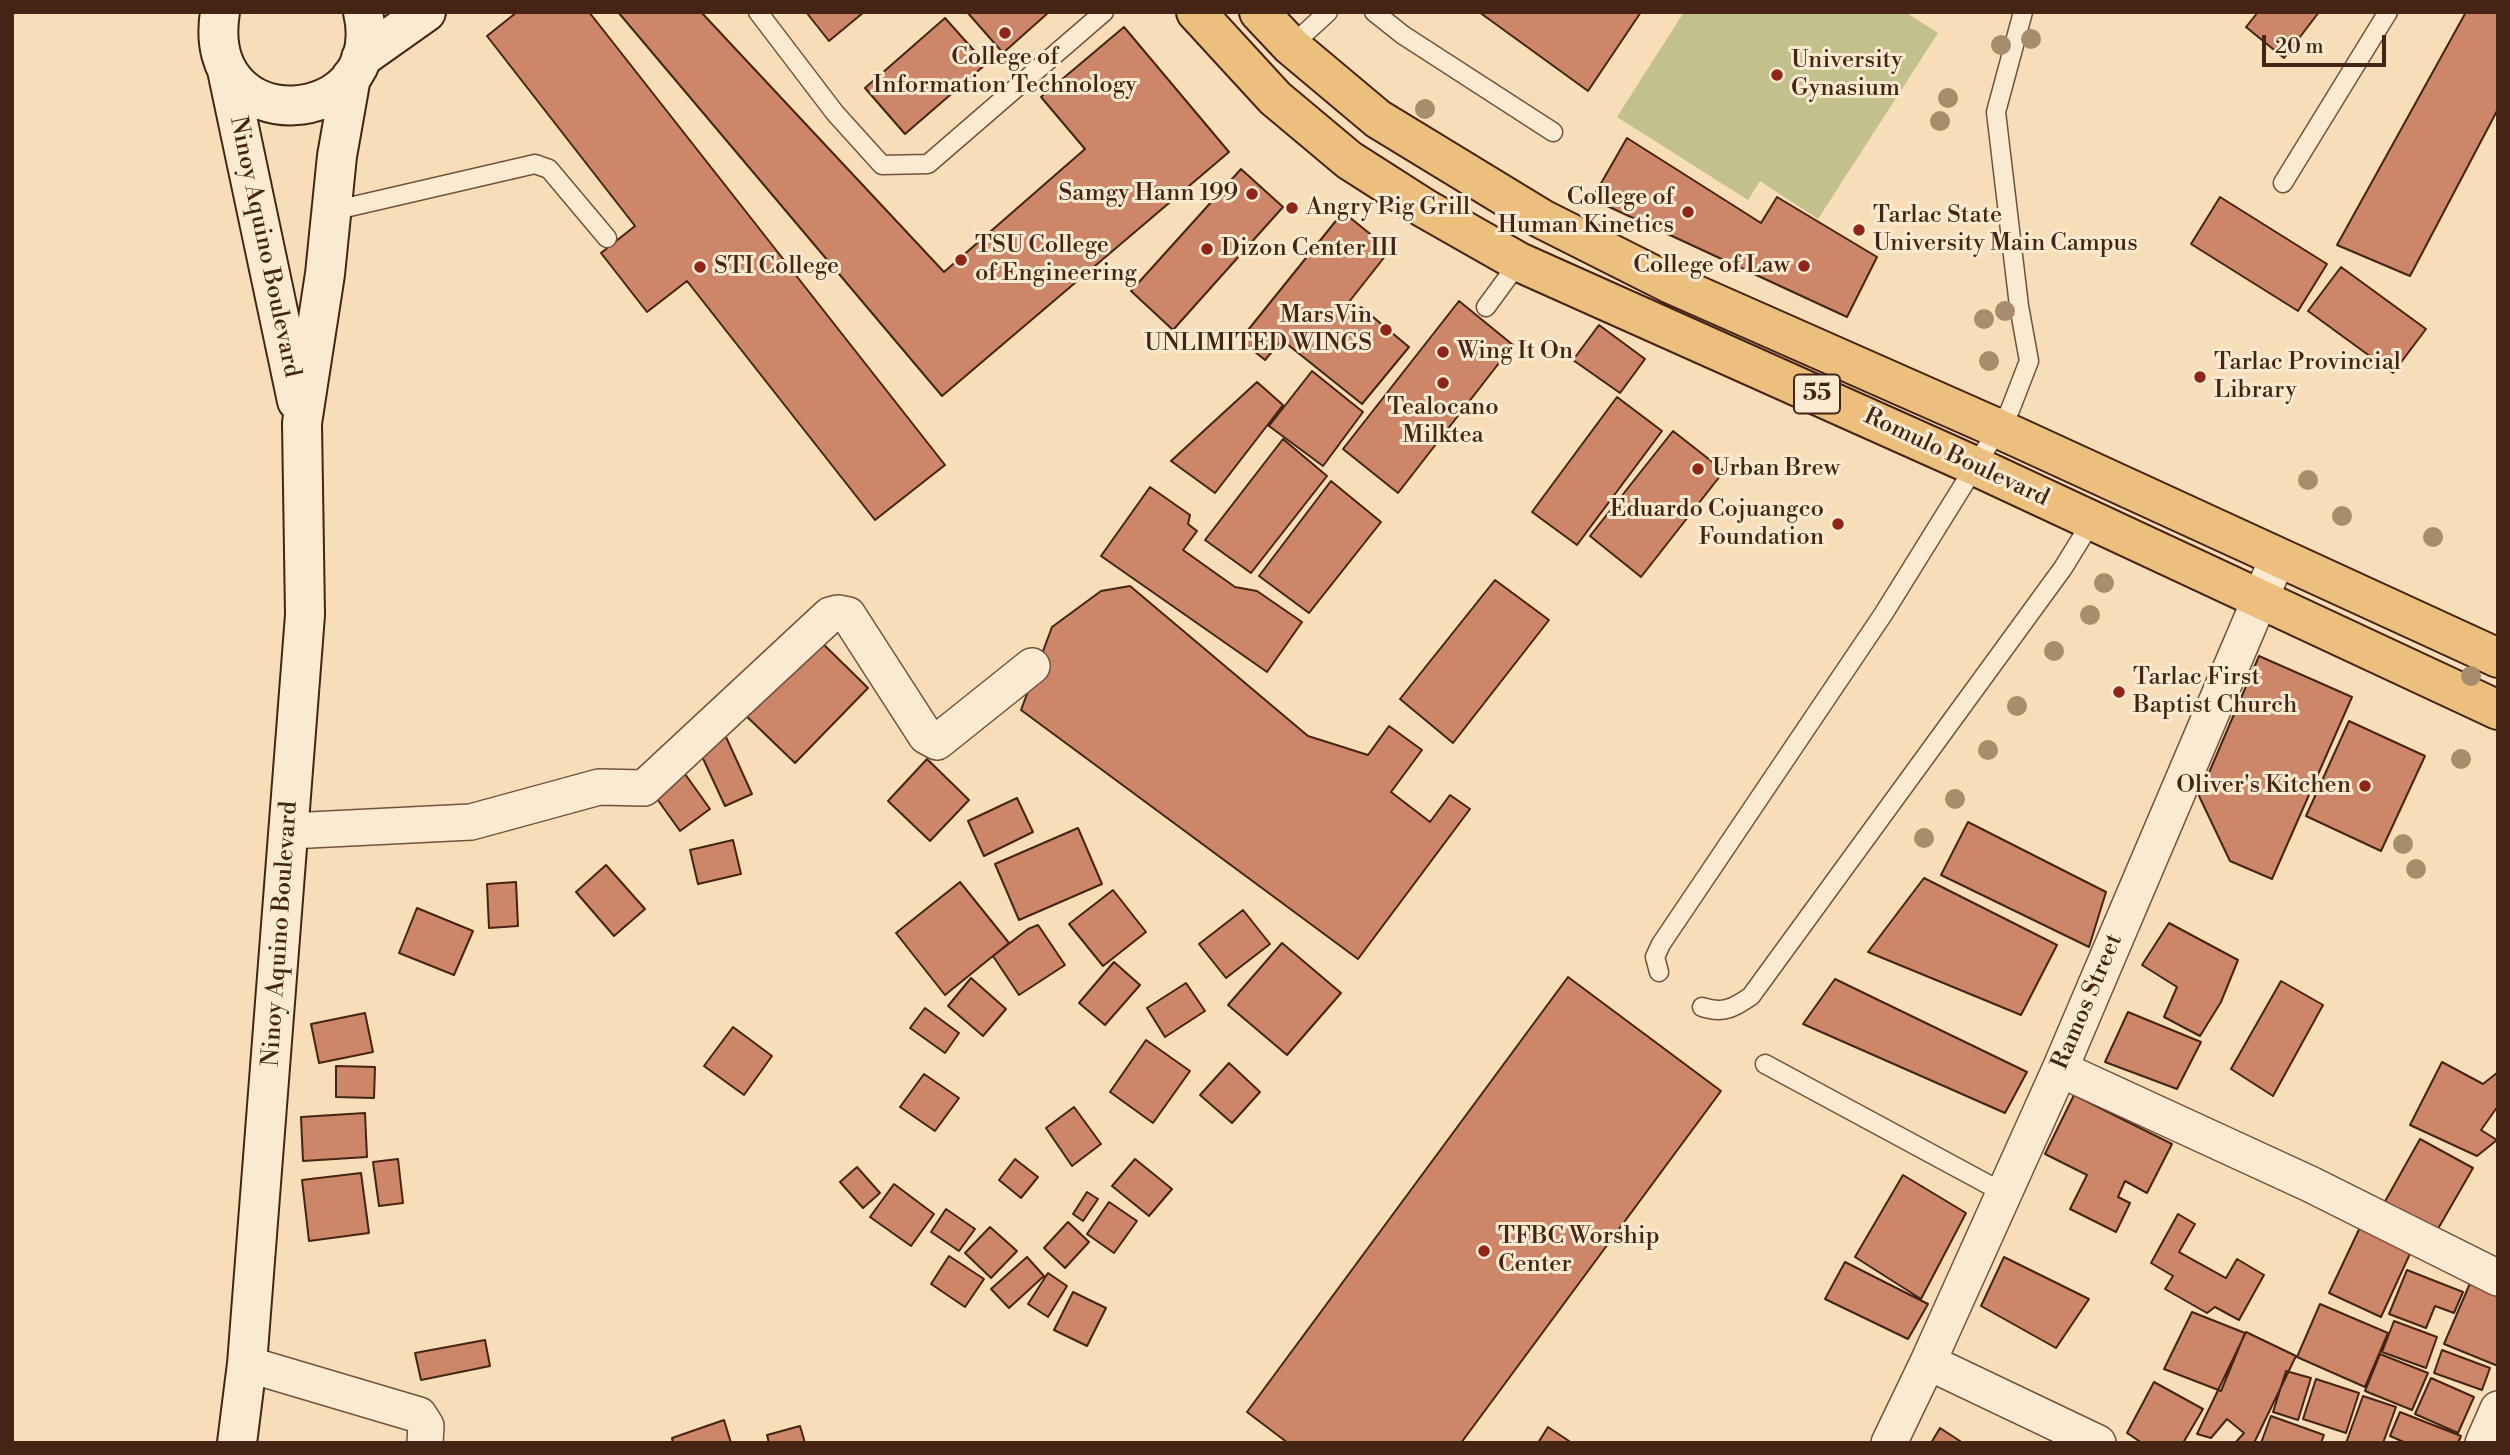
<!DOCTYPE html>
<html>
<head>
<meta charset="utf-8">
<style>
	body { margin:0 }
	#map { position:relative; width:2510px; height:1455px; overflow:hidden; background:#f7deb8; font-family:"Libre Bodoni",serif }
	canvas { display:block }
	.frame { position:absolute; inset:0; border:14px solid #452315; pointer-events:none }
	.scale { position:absolute; left:2262px; top:35px; width:124px; height:32px; box-sizing:border-box; border:4px solid #452315; border-top:0; padding-left:9px; font-size:21px; line-height:24px; white-space:nowrap; color:#452315; -webkit-text-stroke:5px #faead1; paint-order:stroke }
</style>
</head>
<body>
<div id="map">
<canvas width="2510" height="1455"></canvas>
<div class="frame"></div>
<div class="scale">20 m</div>
</div>
<script>
const g = document.querySelector('canvas').getContext('2d');
g.lineJoin = 'round';
function fill(path, color) {
  g.fillStyle = color;
  g.fill(path, 'evenodd');
}
function trace(path, color, width, dash) {
  g.strokeStyle = color;
  g.lineWidth = width;
  g.lineCap = dash ? 'butt' : 'round';
  g.setLineDash(dash || []);
  g.stroke(path);
}
function drawText(font, color, halo, rows, align = 'center') {
  g.font = font + ' "Libre Bodoni",serif';
  g.lineWidth = 6;
  g.setLineDash([]);
  g.textBaseline = 'middle';
  g.strokeStyle = halo;
  g.fillStyle = color;
  for (const [text, x, y, turn = 0] of rows) {
    g.save();
    g.translate(x, y);
    g.rotate((+turn || 0) * Math.PI / 180);
    g.textAlign = isNaN(turn) ? turn : align;
    if (halo) g.strokeText(text, 0, 0);
    g.fillText(text, 0, 0);
    g.restore();
  }
}
fill(new Path2D(`
	M1684,12H1905L1938,33L1818,219L1760,181L1748,200L1617,117Z`), '#c2c08b');
const building = new Path2D(`
	M517,12H589L945,465L875,520L687,281L647,312L601,253L635,226L487,36Z
	M618,12H701L944,272L1085,149L1041,97L1124,27L1229,152L942,396Z
	M806,12H864L829,41Z
	M967,12H1049L1003,53Z
	M1479,12H1641L1588,91Z
	M2258,12H2319L2284,58L2246,27Z
	M2466,12H2498V109L2410,276L2337,245Z
	M945,18L986,64L905,134L865,88Z
	M1627,138L1761,223L1777,197L1877,257L1847,317L1592,199Z
	M1241,169L1283,207L1173,330L1131,291Z
	M2220,197L2327,264L2298,311L2191,244Z
	M1343,212L1390,250L1345,307L1355,315L1361,307L1409,347L1362,404L1282,340L1265,360L1240,340Z
	M2341,267L2426,329L2393,373L2308,311Z
	M1459,301L1513,345L1398,493L1343,449Z
	M1599,325L1645,359L1620,393L1573,360Z
	M1312,371L1363,412L1323,466L1269,426Z
	M1257,382L1283,405L1215,493L1171,461Z
	M1617,397L1662,431L1577,545L1532,512Z
	M1673,431L1724,471L1641,577L1590,536Z
	M1283,439L1327,476L1251,573L1205,540Z
	M1331,481L1381,522L1309,613L1259,576Z
	M1150,487L1190,515L1188,524L1197,531L1183,550L1235,587L1257,591L1302,622L1267,672L1101,556Z
	M1495,580L1549,620L1453,743L1400,699Z
	M1130,586L1308,736L1368,755L1389,726L1422,750L1391,792L1430,822L1450,795L1470,809L1358,959L1021,710L1052,627L1101,591Z
	M813,634L868,688L795,763L740,710Z
	M2259,656L2352,697L2272,879L2230,861L2199,796Z
	M2349,721L2425,756L2381,851L2306,816Z
	M721,726L752,794L725,806L694,739Z
	M927,759L969,800L930,841L888,801Z
	M680,767L710,809L680,831L650,789Z
	M1017,798L1033,832L984,856L968,821Z
	M1968,822L2106,892L2089,947L1941,875Z
	M1078,828L1102,884L1019,920L995,864Z
	M733,840L741,874L698,884L690,850Z
	M606,865L645,909L614,936L576,892Z
	M1924,878L2057,945L2021,1015L1868,952Z
	M516,882L518,926L489,928L487,884Z
	M960,882L1009,943L945,995L896,933Z
	M1113,890L1146,932L1103,966L1069,924Z
	M417,908L473,931L454,975L399,953Z
	M1243,910L1270,944L1226,978L1199,944Z
	M2169,923L2238,960L2221,1002L2200,1036L2164,1017L2177,987L2142,965Z
	M1038,925L1065,965L1019,995L993,956L1028,929Z
	M1282,943L1341,993L1287,1055L1228,1005Z
	M1114,962L1140,985L1105,1025L1079,1003Z
	M1568,977L1721,1091L1461,1443H1288L1247,1412Z
	M971,978L1006,1009L983,1036L948,1006Z
	M1835,979L2027,1072L2005,1113L1803,1024Z
	M2281,981L2323,1005L2273,1096L2231,1069Z
	M1186,983L1205,1011L1165,1037L1147,1008Z
	M925,1008L959,1033L945,1053L910,1028Z
	M2128,1012L2201,1042L2177,1089L2105,1062Z
	M365,1013L373,1052L319,1063L311,1024Z
	M733,1027L772,1056L744,1095L704,1066Z
	M1146,1040L1190,1071L1153,1123L1110,1092Z
	M2442,1062L2483,1084L2498,1072V1106L2481,1130L2497,1140L2477,1156L2410,1125Z
	M1229,1063L1260,1092L1232,1123L1200,1095Z
	M336,1066L375,1067L374,1098L336,1097Z
	M924,1074L959,1098L935,1131L900,1107Z
	M2074,1095L2172,1144L2147,1193L2125,1181L2118,1197L2130,1203L2116,1232L2070,1209L2087,1175L2045,1154Z
	M1074,1107L1101,1144L1072,1166L1046,1128Z
	M365,1113L367,1157L303,1161L301,1117Z
	M2420,1139L2473,1168L2435,1234L2383,1205Z
	M398,1159L403,1203L379,1206L373,1162Z
	M1015,1159L1038,1177L1021,1198L999,1180Z
	M1135,1159L1172,1189L1149,1216L1112,1186Z
	M857,1167L880,1193L863,1208L840,1182Z
	M361,1173L369,1233L309,1241L302,1180Z
	M1903,1175L1966,1213L1921,1299L1855,1257Z
	M894,1184L934,1214L911,1246L870,1217Z
	M1087,1192L1098,1199L1083,1221L1073,1214Z
	M1109,1202L1137,1221L1114,1253L1087,1234Z
	M946,1209L975,1229L959,1251L931,1232Z
	M2178,1214L2195,1224L2179,1252L2226,1278L2237,1259L2264,1275L2239,1320L2215,1307L2207,1313L2165,1289L2173,1276L2151,1263Z
	M2363,1221L2414,1245L2381,1317L2329,1293Z
	M1068,1222L1089,1242L1065,1268L1044,1248Z
	M990,1227L1017,1251L991,1278L965,1253Z
	M949,1256L984,1279L965,1307L931,1284Z
	M1027,1257L1044,1276L1009,1308L991,1289Z
	M2004,1257L2089,1299L2056,1348L1981,1306Z
	M1845,1262L1928,1304L1908,1339L1825,1299Z
	M2407,1270L2463,1292L2454,1313L2435,1306L2426,1328L2389,1314Z
	M1048,1273L1067,1286L1048,1317L1028,1304Z
	M2471,1281L2498,1292V1366L2444,1344Z
	M1073,1292L1106,1308L1087,1346L1054,1330Z
	M2320,1304L2388,1333L2365,1387L2297,1357Z
	M2192,1312L2245,1333L2221,1391L2164,1369Z
	M2394,1321L2437,1337L2426,1368L2382,1352Z
	M2246,1332L2296,1356L2254,1443H2235L2244,1433L2227,1419L2211,1438L2197,1434Z
	M485,1340L490,1366L421,1380L415,1353Z
	M2442,1350L2490,1368L2482,1390L2434,1373Z
	M2380,1354L2428,1373L2412,1410L2365,1391Z
	M2286,1371L2311,1378L2298,1420L2273,1412Z
	M2431,1378L2474,1397L2458,1433L2415,1414Z
	M2316,1379L2359,1393L2346,1433L2303,1419Z
	M2154,1382L2203,1409L2183,1443H2142L2127,1433Z
	M2363,1396L2396,1407L2383,1443H2346Z
	M2400,1412L2461,1436L2458,1443H2406L2390,1436Z
	M2271,1416L2324,1435L2321,1443H2261Z
	M724,1420L731,1443H673L672,1438Z
	M800,1426L805,1443H769L767,1435Z
	M1548,1427L1572,1443H1538Z
	M1940,1428L1963,1443H1931Z`);
fill(building, '#cd8667');
trace(building, '#452315', 2);
const lane = new Path2D(`
	M758,12L835,113L882,165L928,164L1104,12
	M1374,12L1403,35L1553,132
	M1291,46L1328,12
	M2283,183L2388,12
	M332,211L535,164L549,169L607,238
	M1486,307L1519,262
	M1659,972L1655,957L1661,944L1884,613L2010,410L2029,361L2019,306L1996,112L2023,12
	M1702,1007C1723,1014 1734,1008 1751,996L2063,568L2092,521
	M1765,1064L2004,1193`);
const street = new Path2D(`
	M289,831L471,822L599,787L644,788L830,615L838,613L848,615L926,736L937,742L1032,666
	M2060,1069L2310,1184L2498,1278
	M1928,1362L2098,1443
	M247,1364L419,1415L426,1426L425,1443
	M1889,1443L1928,1362L2060,1069L2278,557
	M2483,1443L2498,1409`);
const secondary = new Path2D(`
	M220,12C199,143 390,130 363,12
	M361,58L426,12
	M227,70L297,401
	M237,1443L247,1364L305,615L302,423L325,274L337,156L351,77`);
const highway = new Path2D(`
	M1196,12L1275,98L1349,160L1424,208L1519,262L1975,466L2498,710
	M1259,12L1291,46L1378,119L1542,219L1669,283L1997,428L2498,658`);
trace(lane, '#72523e', 21);
trace(street, '#72523e', 38);
trace(secondary, '#452315', 42);
trace(highway, '#452315', 42);
trace(lane, '#faead1', 18);
trace(street, '#faead1', 35);
trace(secondary, '#faead1', 38);
trace(highway, '#ecbf7c', 38);
g.fillStyle = '#a68d6e';
for (const [x, y] of [
	[2031,39],
	[2001,45],
	[1948,98],
	[1425,109],
	[1940,121],
	[2005,311],
	[1984,319],
	[1989,361],
	[2308,480],
	[2342,516],
	[2433,537],
	[2104,583],
	[2090,615],
	[2054,651],
	[2471,676],
	[2017,706],
	[1988,750],
	[2461,759],
	[1955,799],
	[1924,838],
	[2403,844],
	[2416,869]
]) {
  g.beginPath();
  g.arc(x, y, 10, 0, 2 * Math.PI);
  g.fill();
}
for (const [x, y, r, color] of [
	[1005,33,7,"#8f2418"],
	[1777,75,7,"#8f2418"],
	[1252,194,7,"#8f2418"],
	[1292,208,7,"#8f2418"],
	[1688,212,7,"#8f2418"],
	[1859,230,7,"#8f2418"],
	[1207,249,7,"#8f2418"],
	[961,260,7,"#8f2418"],
	[1804,266,7,"#8f2418"],
	[700,267,7,"#8f2418"],
	[1386,330,7,"#8f2418"],
	[1443,352,7,"#8f2418"],
	[2200,377,7,"#8f2418"],
	[1443,383,7,"#8f2418"],
	[1698,469,7,"#8f2418"],
	[1838,524,7,"#8f2418"],
	[2119,692,7,"#8f2418"],
	[2365,786,7,"#8f2418"],
	[1484,1251,7,"#8f2418"]
]) {
  const dot = new Path2D();
  dot.arc(x, y, r, 0, 2 * Math.PI);
  g.fillStyle = color;
  g.fill(dot);
  trace(dot, '#faead1', 2.5);
}
for (const [x, y, w] of [
	[1817,394,46]
]) {
  const box = new Path2D();
  box.roundRect(x - w / 2, y - 19.5, w, 39, 5);
  g.fillStyle = '#faead1';
  g.fill(box);
  trace(box, '#452315', 2);
}
drawText('bold 23px', '#452315', null, [
	["55",1817,394]
]);
drawText('24px', '#452315', '#faead1', [
	["College of",1005,58,"center"],
	["Information Technology",1005,86,"center"],
	["University",1791,61],
	["Gynasium",1791,89],
	["Samgy Hann 199",1238,194,"right"],
	["College of",1674,198,"right"],
	["Human Kinetics",1674,226,"right"],
	["Angry Pig Grill",1306,208],
	["Tarlac State",1873,216],
	["University Main Campus",1873,244],
	["TSU College",975,246],
	["of Engineering",975,274],
	["Dizon Center III",1221,249],
	["College of Law",1790,266,"right"],
	["STI College",714,267],
	["MarsVin",1372,316,"right"],
	["UNLIMITED WINGS",1372,344,"right"],
	["Wing It On",1457,352],
	["Tarlac Provincial",2214,363],
	["Library",2214,391],
	["Tealocano",1443,408,"center"],
	["Milktea",1443,436,"center"],
	["Urban Brew",1712,469],
	["Eduardo Cojuangco",1824,510,"right"],
	["Foundation",1824,538,"right"],
	["Tarlac First",2133,678],
	["Baptist Church",2133,706],
	["Oliver's Kitchen",2351,786,"right"],
	["TFBC Worship",1498,1237],
	["Center",1498,1265]
], 'left');
drawText('24px', '#452315', '#faead1', [
	["Ninoy Aquino Boulevard",264,247,78],
	["Romulo Boulevard",1956,458,25],
	["Ninoy Aquino Boulevard",281,934,-86],
	["Ramos Street",2088,1002,-67]
]);
</script>
</body>
</html>
